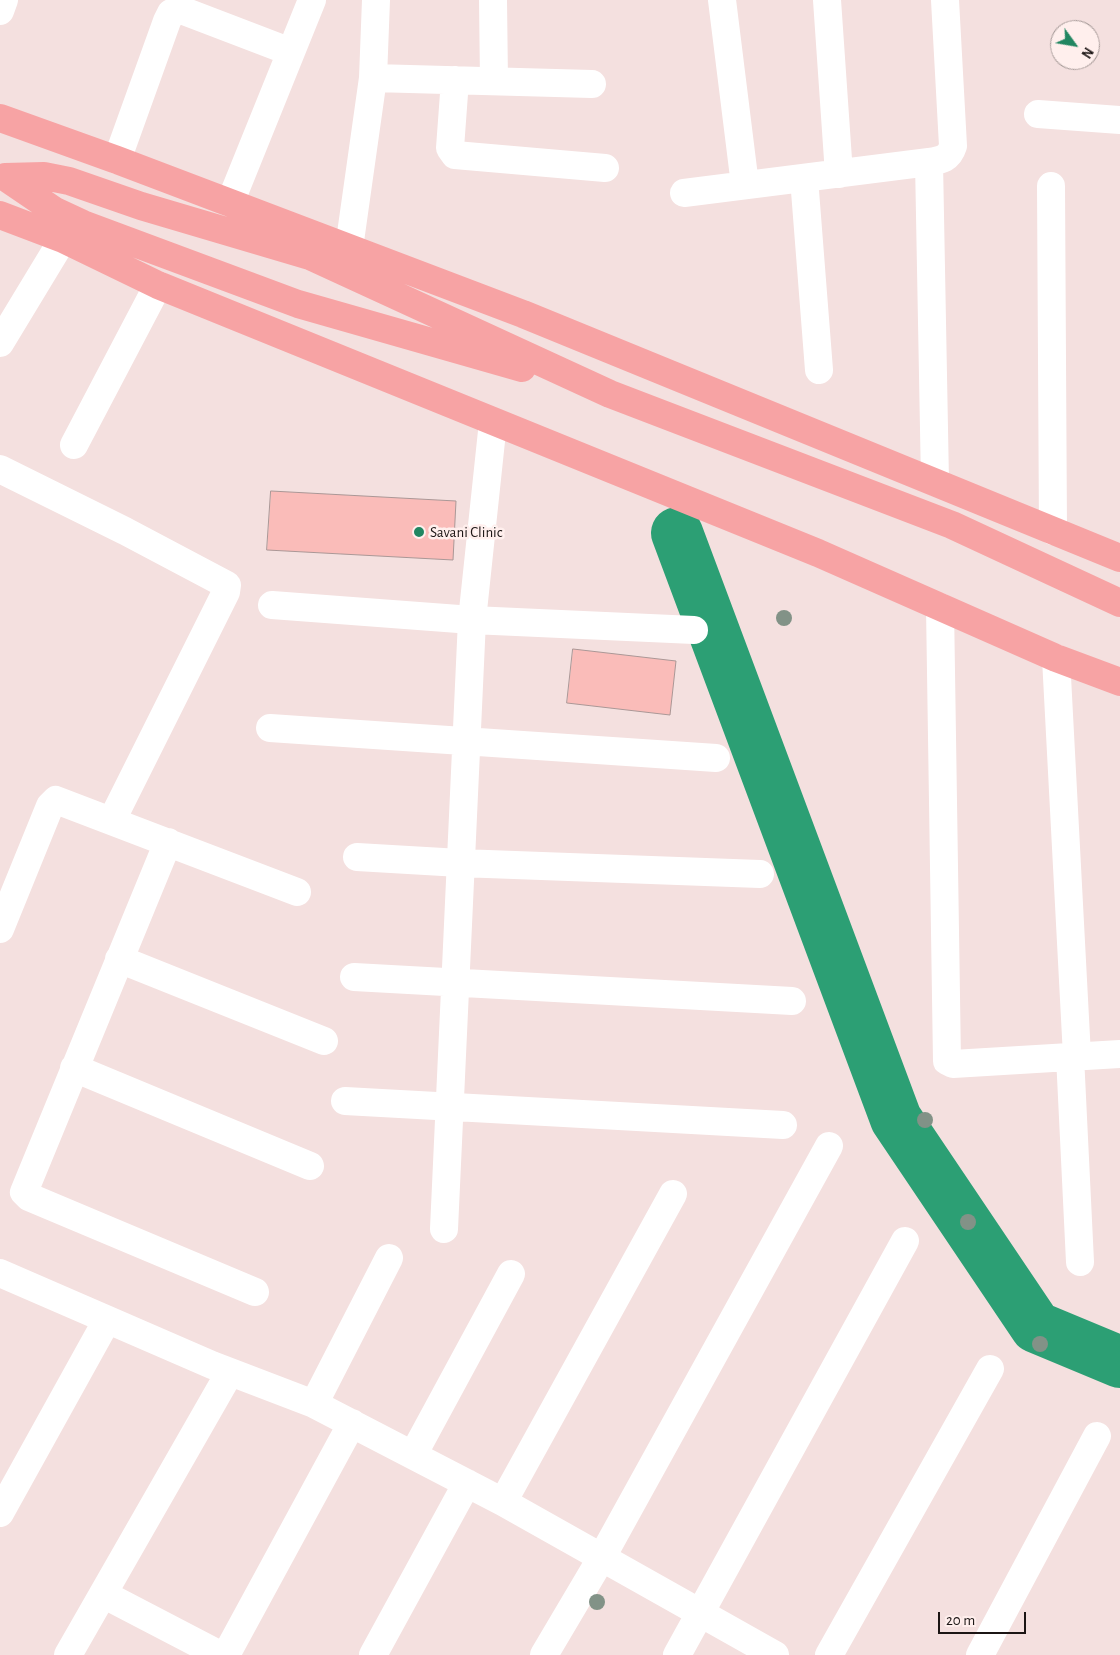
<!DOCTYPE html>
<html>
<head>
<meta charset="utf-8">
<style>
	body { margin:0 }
	#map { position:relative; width:1120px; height:1655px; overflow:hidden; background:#f4e0df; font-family:"Alegreya Sans",sans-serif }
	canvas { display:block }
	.north { position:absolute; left:1050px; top:20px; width:50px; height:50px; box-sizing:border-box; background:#ffefed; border:1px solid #a49896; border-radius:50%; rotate:122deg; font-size:14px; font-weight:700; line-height:20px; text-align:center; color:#1b1514 }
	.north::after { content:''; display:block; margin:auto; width:18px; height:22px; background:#218661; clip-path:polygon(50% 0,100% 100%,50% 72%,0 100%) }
	.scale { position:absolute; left:938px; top:1612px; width:88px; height:22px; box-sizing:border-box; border:2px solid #1b1514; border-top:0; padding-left:6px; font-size:15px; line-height:18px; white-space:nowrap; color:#1b1514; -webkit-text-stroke:4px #ffefed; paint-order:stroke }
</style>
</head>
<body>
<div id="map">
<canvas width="1120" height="1655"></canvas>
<div class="north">N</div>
<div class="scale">20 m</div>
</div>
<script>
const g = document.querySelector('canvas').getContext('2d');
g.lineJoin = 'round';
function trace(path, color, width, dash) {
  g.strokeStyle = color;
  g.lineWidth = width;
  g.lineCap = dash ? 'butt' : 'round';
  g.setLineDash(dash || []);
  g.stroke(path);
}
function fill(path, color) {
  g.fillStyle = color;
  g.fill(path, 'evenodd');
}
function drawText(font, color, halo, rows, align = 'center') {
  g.font = font + ' "Alegreya Sans",sans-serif';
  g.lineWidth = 5;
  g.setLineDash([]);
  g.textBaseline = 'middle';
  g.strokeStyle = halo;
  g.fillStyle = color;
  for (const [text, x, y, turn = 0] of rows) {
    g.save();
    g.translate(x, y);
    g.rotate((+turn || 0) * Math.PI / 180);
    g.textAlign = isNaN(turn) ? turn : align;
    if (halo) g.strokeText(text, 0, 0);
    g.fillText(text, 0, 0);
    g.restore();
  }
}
trace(new Path2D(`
	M677,533L896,1119L1036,1327L1120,1362`), '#2c9f74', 52);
const building = new Path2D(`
	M271,491L456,501L453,560L267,550Z
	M573,649L676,661L670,715L567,703Z`);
fill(building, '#fabcb9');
trace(building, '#aa9796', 1);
trace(new Path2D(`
	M493,0L494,81
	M722,0L745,185
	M827,0L839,174
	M0,11L4,0
	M373,78L592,84
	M455,80L450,148L455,155L605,168
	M1038,114L1120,120
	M117,160L167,21L171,13L181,10L291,52
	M929,162L935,482
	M804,178L819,370
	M1051,186L1053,531
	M684,193L929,162C941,160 949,159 953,146L945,0
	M230,203L312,0
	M349,248L373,78L376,0
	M0,343L63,239
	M74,445L158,285
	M0,469L125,531L227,585L226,592L112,820
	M272,605L472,620L694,630
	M940,607L947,1061L953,1064L1120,1054
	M1056,658L1077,1056
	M270,728L716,758
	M168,842L24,1192L29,1197L255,1292
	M357,857L460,863L760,874
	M0,929L50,806L56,800L297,892
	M119,959L324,1041
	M354,977L792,1001
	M1070,1056L1080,1262
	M74,1068L310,1166
	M345,1101L783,1125
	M444,1229L472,620L493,422
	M0,1273L212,1365L314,1404L503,1502L775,1655
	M314,1404L389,1258
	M413,1455L511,1274
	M503,1502L673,1194
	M0,1513L107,1320
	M103,1594L220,1655
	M68,1655L230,1372
	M226,1655L352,1423
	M373,1655L467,1483
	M544,1655L602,1557L829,1146
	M677,1655L905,1241
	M829,1655L990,1369
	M980,1655L1097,1436`), '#fff', 28);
trace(new Path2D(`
	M0,118L117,160L523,314L1120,558
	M5,177L44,176L69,181L141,206L310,256L610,394L952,525L1120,603
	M5,177L55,211L83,224L298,304L522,368
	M0,215L63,239L158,285L818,553L1056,658L1120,682`), '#f7a3a4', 28);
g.fillStyle = '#829287';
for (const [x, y] of [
	[784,618],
	[925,1120],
	[968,1222],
	[1040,1344],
	[597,1602]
]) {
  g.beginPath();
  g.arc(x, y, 8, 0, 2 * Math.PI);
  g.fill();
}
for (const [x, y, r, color] of [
	[419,532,6,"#218661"]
]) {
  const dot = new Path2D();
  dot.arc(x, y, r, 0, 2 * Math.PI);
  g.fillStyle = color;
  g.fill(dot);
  trace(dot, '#ffefed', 2);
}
drawText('15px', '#1b1514', '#ffefed', [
	["Savani Clinic",430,532]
], 'left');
</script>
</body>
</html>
